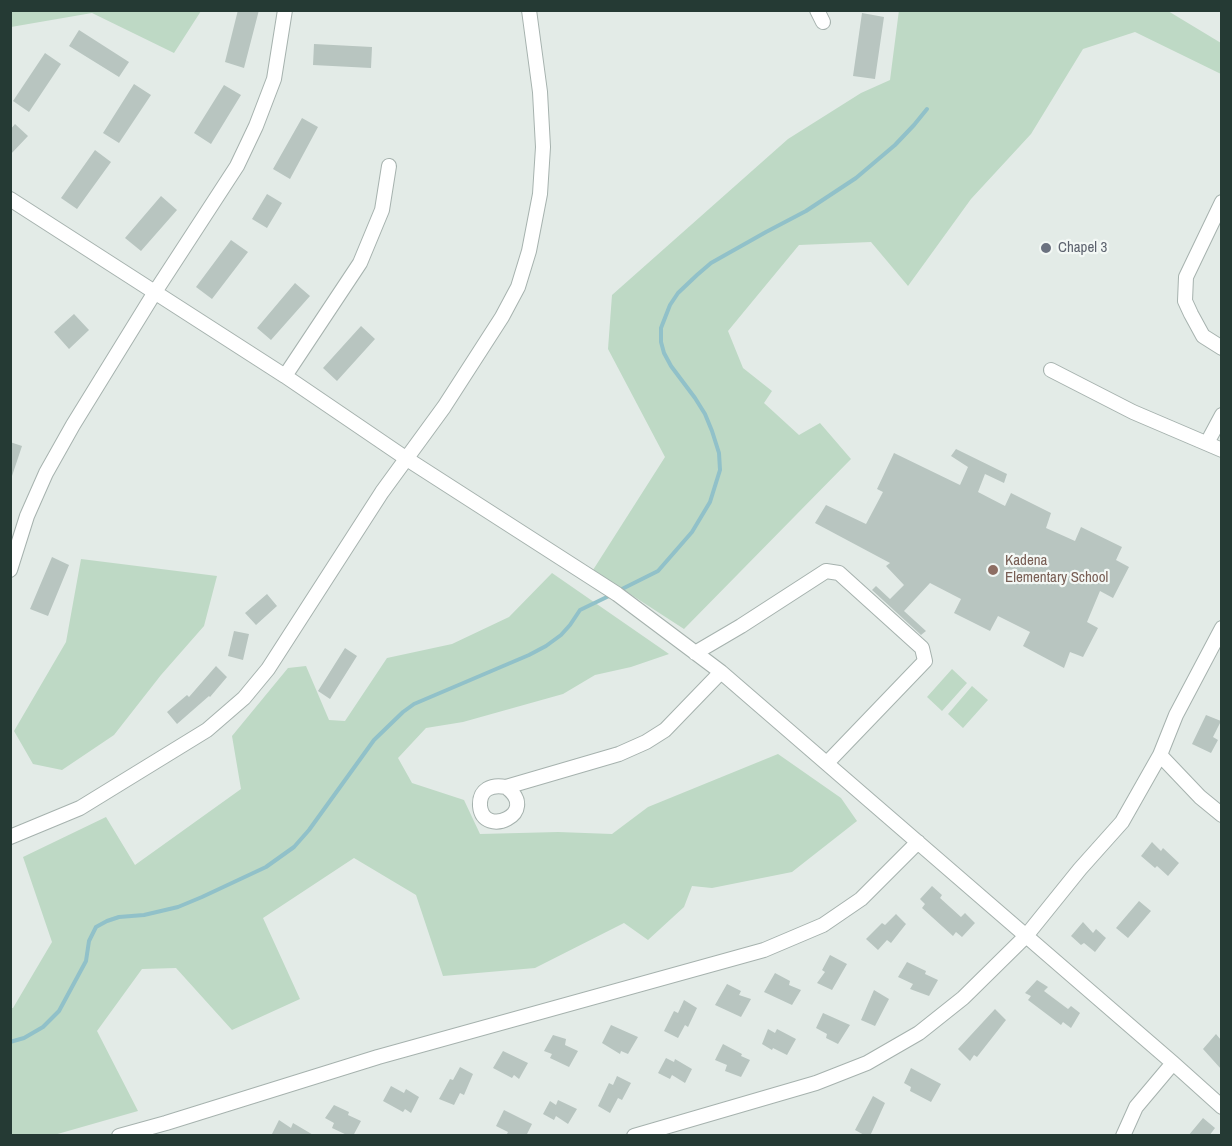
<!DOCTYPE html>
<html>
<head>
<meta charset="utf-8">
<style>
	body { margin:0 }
	#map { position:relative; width:1232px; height:1146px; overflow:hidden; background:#e3ebe7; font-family:"Archivo Narrow",sans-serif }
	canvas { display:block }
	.frame { position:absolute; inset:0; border:12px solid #253a34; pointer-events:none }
</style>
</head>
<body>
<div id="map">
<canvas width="1232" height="1146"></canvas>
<div class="frame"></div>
</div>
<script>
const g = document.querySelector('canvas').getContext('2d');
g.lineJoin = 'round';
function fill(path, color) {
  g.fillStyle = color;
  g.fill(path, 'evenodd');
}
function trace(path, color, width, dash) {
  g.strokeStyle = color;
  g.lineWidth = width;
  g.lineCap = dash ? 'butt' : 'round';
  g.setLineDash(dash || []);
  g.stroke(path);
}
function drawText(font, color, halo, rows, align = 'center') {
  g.font = font + ' "Archivo Narrow",sans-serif';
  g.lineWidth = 4.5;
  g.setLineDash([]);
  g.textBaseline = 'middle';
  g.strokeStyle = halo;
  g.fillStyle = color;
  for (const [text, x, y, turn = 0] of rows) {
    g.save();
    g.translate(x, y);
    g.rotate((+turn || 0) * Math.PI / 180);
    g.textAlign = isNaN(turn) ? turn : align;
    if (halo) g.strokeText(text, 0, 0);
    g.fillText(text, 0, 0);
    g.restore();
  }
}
fill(new Path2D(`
	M11,10H201V11L174,53L92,13L11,27Z
	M899,10L1168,11L1221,43V74L1135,32L1083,49L1031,134L971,199L908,286L871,242L799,245L728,331L743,368L772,391L764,403L799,435L820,423L851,459L684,629L593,570L665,457L608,349L612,295L788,139L861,93L890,80Z
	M81,559L217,576L204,626L161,675L114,735L62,770L33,764L14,731L66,642Z
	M552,573L669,654L631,667L595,675L563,694L463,722L426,728L398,758L412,783L464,800L480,834L558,832L612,834L648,807L778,754L841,798L857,821L792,872L712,888L692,886L684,907L648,940L624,923L535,968L443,976L416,895L354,858L263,918L300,999L232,1030L176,968L142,969L97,1031L138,1111L54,1135H11V1008H13L52,942L23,857L106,817L135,865L241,789L232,736L288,668L306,666L329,720L345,721L387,658L452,644L509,617Z
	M952,669L967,683L942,711L927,697Z
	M972,686L988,700L963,728L948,714Z`), '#bed9c5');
trace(new Path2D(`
	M618,591L658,571L692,532L710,502L720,470L719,453L712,431L705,414L695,398L671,366L664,353L661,342V328L670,305L678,293L697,275L711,263L766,232L806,211L856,178L895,145L914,125L927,109
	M10,1042L24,1038L43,1027L59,1011L86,961L89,941L96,927L107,921L119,917L144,915L178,907L202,897L266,867L294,847L309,830L374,740L403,712L414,704L529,655L546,646L561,635L570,625L580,610L611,595`), '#91c1c9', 4);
fill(new Path2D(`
	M238,10H259L244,68L225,62Z
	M862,13L884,17L875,79L853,76Z
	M79,30L129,62L119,77L69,46Z
	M314,44L372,47L371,68L313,65Z
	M45,53L61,64L29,112L13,101Z
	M134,84L151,95L119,143L103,133Z
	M224,85L241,95L211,144L194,133Z
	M302,118L318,127L290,179L273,169Z
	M15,124L28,136L10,155V130Z
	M95,150L111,162L77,209L61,198Z
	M267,194L282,203L267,228L252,219Z
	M161,196L177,210L141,251L125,238Z
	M231,240L248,252L212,299L196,287Z
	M295,283L310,296L271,340L257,328Z
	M74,314L89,330L69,349L54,332Z
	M361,326L375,339L337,381L323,368Z
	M10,442L22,446L12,476L10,475Z
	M956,449L1007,474L1004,483L985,474L978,492L1005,506L1011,493L1051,513L1046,528L1075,541L1081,527L1122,547L1116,560L1129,567L1113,598L1100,591L1087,622L1098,628L1083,657L1070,652L1064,668L1023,646L1030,632L998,616L990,631L954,613L961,599L930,583L904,611L926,631L921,635L872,590L876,586L890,599L904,585L886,566L890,563L815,523L826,505L866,524L883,492L877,489L894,453L960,485L968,467L951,456Z
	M52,557L69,565L48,616L30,609Z
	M267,594L277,606L256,625L245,613Z
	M234,631L249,634L243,660L228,656Z
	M345,648L357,656L330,699L318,691Z
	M216,666L227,677L210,697L209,696L177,724L167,712L187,695L189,697Z
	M1206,715L1221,721L1213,737L1218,740L1211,753L1192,744Z
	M1152,842L1161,851L1163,848L1179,863L1168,876L1157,866L1155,868L1141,856Z
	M932,886L942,895L940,898L961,917L965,913L975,923L962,937L956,932L953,936L922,908L925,904L920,899Z
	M1139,901L1151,911L1128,938L1116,928Z
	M896,914L906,924L891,943L887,940L878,950L866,939L882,923L885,925Z
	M1083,922L1093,933L1096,929L1106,938L1095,952L1084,943L1081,945L1071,936Z
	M830,955L847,964L832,990L817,983L825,972L822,970Z
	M907,962L926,971L925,974L938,980L929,996L910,989L913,984L898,977Z
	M775,973L790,981L789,985L801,990L792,1005L764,992Z
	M1037,980L1048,987L1044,991L1068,1009L1071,1006L1080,1013L1071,1028L1063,1022L1061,1025L1028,1000L1031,996L1025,993Z
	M727,984L741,991L739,995L751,999L741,1017L715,1005Z
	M874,990L889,999L875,1026L861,1020Z
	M684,1000L697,1008L688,1027L685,1025L678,1038L664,1031L674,1011L678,1013Z
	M995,1009L1006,1020L977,1057L974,1055L970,1061L958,1049Z
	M823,1013L850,1025L838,1044L826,1038L827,1034L816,1028Z
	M611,1025L638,1037L628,1054L621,1051L620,1054L602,1043Z
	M768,1029L775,1033L777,1029L796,1039L787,1055L773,1048L772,1050L762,1044Z
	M1216,1034L1221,1040V1069L1203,1049Z
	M553,1035L566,1039L565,1045L578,1051L569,1067L550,1058L552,1054L544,1051Z
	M723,1044L742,1054L741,1056L750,1060L741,1077L725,1071L727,1065L715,1060Z
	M503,1051L528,1063L519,1079L514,1075L512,1078L493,1068Z
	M666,1058L674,1062L675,1059L692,1069L685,1083L672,1075L670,1079L658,1073Z
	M460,1067L473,1074L464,1095L460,1093L454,1105L439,1099L450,1079L453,1080Z
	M911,1068L941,1084L931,1102L910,1091L911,1087L904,1083Z
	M617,1076L631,1083L622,1100L618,1098L610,1113L598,1106L609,1083L613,1085Z
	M391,1086L404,1093L406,1089L419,1097L411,1113L405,1109L403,1112L383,1101Z
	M873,1096L885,1103L870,1136H866L855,1130Z
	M558,1100L577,1109L568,1124L556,1116L554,1120L543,1114L550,1101L556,1105Z
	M334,1105L349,1112L348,1115L361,1121L353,1136H349L332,1128L334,1123L325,1118Z
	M504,1110L532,1124L526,1136H506L508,1132L496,1126Z
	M1203,1118L1215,1128L1209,1136H1188Z
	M279,1120L291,1128L293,1123L315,1136H271Z`), '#b8c5c0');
const minor = new Path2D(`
	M817,10L823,22
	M10,199L285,376L407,459L617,594L721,672L1173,1063L1222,1107
	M1222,202L1186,277L1185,301L1191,314L1203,336L1222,348
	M1051,370L1133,412L1222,450
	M285,376L360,263L382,210L389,166
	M1207,443L1222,415
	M10,570L27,516L46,473L73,425L155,292L237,166L256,126L274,79L285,10
	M695,653L741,626L826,571L839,573L922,648L925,661L827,763
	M1160,755L1200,797L1222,815
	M506,787C541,813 483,839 480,806C479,789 492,784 506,787L619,754L646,742L665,730L721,672
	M10,837L80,808L207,730L244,698L268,669L382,492L444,407L502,317L518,287L529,251L540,194L543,147L540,92L529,10
	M119,1136L166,1123L378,1057L764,950L823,925L861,899L918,842
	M634,1136L816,1083L867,1063L919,1033L963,998L1026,936L1080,869L1122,822L1160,755L1176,715L1222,628
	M1123,1136L1136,1107L1173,1063`);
trace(minor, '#a6b2ae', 16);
trace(minor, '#fff', 14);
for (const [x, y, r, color] of [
	[1046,248,6,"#6b7280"],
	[993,570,6,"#8d6e63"]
]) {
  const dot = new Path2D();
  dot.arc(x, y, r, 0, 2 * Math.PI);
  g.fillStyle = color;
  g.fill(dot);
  trace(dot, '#f3f8f5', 2);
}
drawText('15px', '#5b616d', '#f3f8f5', [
	["Chapel 3",1058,248]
], 'left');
drawText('15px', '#785e54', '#f3f8f5', [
	["Kadena",1005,561],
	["Elementary School",1005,578]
], 'left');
</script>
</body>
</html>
